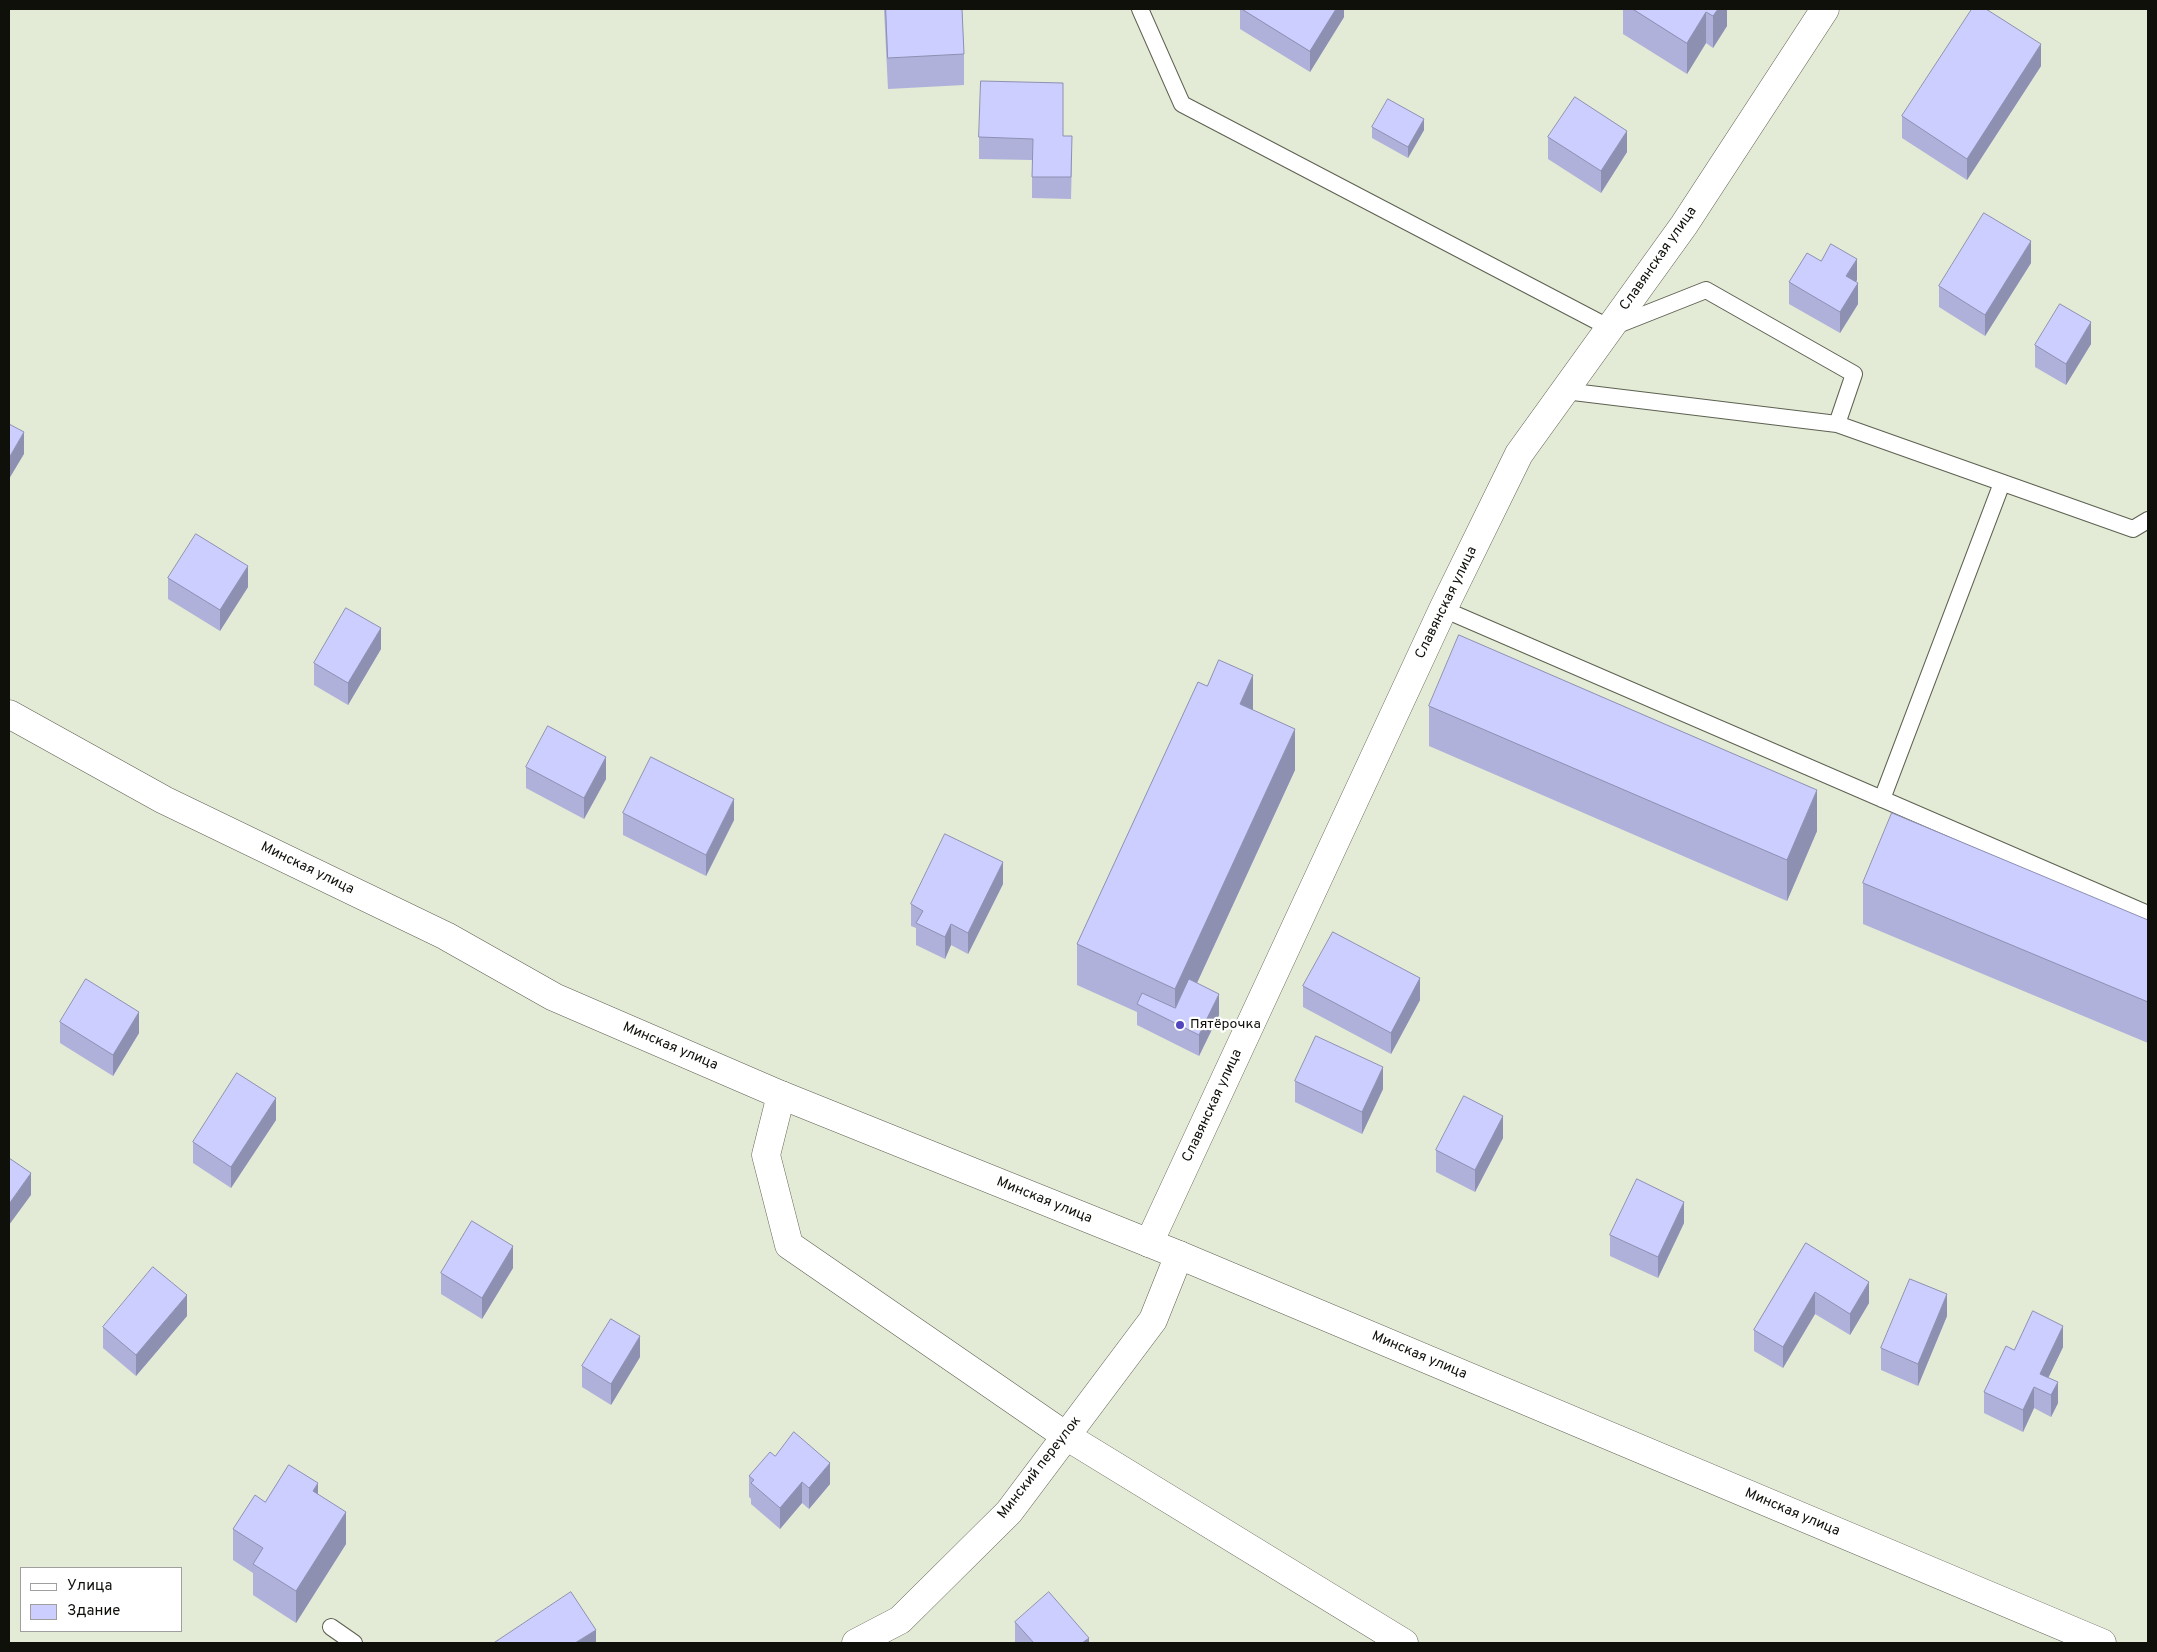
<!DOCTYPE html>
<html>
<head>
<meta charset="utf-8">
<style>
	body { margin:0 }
	#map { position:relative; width:2157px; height:1652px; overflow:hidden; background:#e3ead6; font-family:Overpass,sans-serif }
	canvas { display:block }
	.frame { position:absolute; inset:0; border:10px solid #0f100a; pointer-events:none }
	.legend { position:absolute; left:20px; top:1567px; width:162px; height:65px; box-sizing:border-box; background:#fff; border:1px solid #9f9f9d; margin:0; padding:6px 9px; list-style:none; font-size:15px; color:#0f100a }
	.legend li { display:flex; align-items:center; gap:10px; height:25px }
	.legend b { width:25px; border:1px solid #9f9f9d }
</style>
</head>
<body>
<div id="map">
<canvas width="2157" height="1652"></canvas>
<div class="frame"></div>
<ul class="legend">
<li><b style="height:6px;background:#fff"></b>Улица</li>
<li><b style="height:14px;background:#cbcefe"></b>Здание</li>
</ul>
</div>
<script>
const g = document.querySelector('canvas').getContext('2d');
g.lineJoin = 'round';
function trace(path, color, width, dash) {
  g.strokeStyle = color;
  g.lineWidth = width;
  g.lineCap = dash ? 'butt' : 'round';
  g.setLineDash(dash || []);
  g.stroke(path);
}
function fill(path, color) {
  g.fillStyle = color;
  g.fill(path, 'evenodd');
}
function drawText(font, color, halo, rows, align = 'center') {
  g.font = font + ' Overpass,sans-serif';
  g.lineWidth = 4.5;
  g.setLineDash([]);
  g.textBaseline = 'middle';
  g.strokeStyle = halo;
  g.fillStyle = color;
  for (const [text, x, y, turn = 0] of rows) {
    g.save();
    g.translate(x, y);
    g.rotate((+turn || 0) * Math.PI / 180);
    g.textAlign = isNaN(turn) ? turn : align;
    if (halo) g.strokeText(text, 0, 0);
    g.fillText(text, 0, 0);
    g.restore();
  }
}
const service = new Path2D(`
	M1140,9L1182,104L1610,328L1706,290L1854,374L1837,424L2133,529L2148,520
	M1565,391L1837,424
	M1443,609L2148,914
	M1882,799L2002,483
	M331,1627L354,1643`);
const minor = new Path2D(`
	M781,1095L766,1155L789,1245L1066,1436L1404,1643
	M1149,1243L1443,609L1519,454L1684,225L1825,9
	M856,1643L900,1620L1009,1512L1153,1320L1179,1255`);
const primary = new Path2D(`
	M9,714L164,800L446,936L554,997L781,1095L1179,1255L2102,1643`);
trace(service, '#5c6150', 18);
trace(minor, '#5c6150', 29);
trace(primary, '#5c6150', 29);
trace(service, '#fff', 16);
trace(minor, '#fff', 28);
trace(primary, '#fff', 28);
fill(new Path2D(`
	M884,9H962L964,54V85L888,89Z
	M1240,9H1344V17L1310,72L1240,29Z
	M1623,9H1728L1727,10V26L1713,48L1706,43L1687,74L1623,34Z
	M2041,66L1967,180L1902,138V116Z
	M1372,127L1424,130L1408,158L1372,138Z
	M1063,136L1072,158L1071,199L1032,198V160L979,159V137Z
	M1548,137L1627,152L1601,193L1548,159Z
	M2031,263L1985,336L1939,307V286Z
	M1857,280L1856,282L1858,304L1840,333L1789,304V282Z
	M2091,344L2066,385L2035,367V345Z
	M168,578L248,587L220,631L168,599Z
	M381,649L348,705L314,685V663Z
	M1429,706L1817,831L1787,901L1429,746Z
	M1253,710L1295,770L1197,983L1219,1015L1199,1056L1137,1025V1012L1077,985V944Z
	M526,767L606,779L584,819L526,788Z
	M623,813L734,820L706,876L623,835Z
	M1863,883L2148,920V1043L1863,924Z
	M1003,884L968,954L951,945L945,959L916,945V928L911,926V904Z
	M1303,986L1420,1000L1391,1054L1303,1007Z
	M60,1022L139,1033L113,1076L60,1043Z
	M1295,1081L1383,1089L1362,1134L1295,1102Z
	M276,1120L231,1188L193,1163V1142Z
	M1503,1138L1475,1192L1436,1172V1150Z
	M1684,1223L1658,1278L1610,1256V1235Z
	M1806,1243L1869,1303L1850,1335L1815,1314L1783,1368L1754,1351V1330Z
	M513,1268L482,1319L441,1294V1273Z
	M187,1316L136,1376L103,1348V1327Z
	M1947,1316L1918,1386L1881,1370V1348Z
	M2063,1347L2048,1378L2058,1403L2051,1417L2034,1408L2023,1432L1984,1413V1392L2014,1350Z
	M640,1357L611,1405L582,1387V1366Z
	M775,1456L830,1484L809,1509L802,1503L780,1529L751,1504V1499L749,1497V1476Z
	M318,1494L346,1544L296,1623L253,1595V1573L233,1560V1529L265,1502Z
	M1015,1622L1089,1643H1015Z`), '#afb1da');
fill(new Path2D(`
	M1336,9H1344V17L1310,72V51Z
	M1718,9H1728L1727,10V26L1713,48V16Z
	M1706,12V43L1687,74V43Z
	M2041,44V66L1967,180V159Z
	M1424,119V130L1408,158V147Z
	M1627,131V152L1601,193V171Z
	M2031,241V263L1985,336V315Z
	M1857,259V280L1846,297V276Z
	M1858,283V304L1840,333V312Z
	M2091,322V344L2066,385V364Z
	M24,432V454L9,479V458Z
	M248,566V587L220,631V610Z
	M381,628V649L348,705V683Z
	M1253,675V716L1240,704Z
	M1295,729V770L1178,1024L1175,1023V989Z
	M606,757V779L584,819V798Z
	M1817,790V831L1787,901V860Z
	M734,799V820L706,876V855Z
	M1003,862V884L968,954V933Z
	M951,924V945L945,959V937Z
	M1420,978V1000L1391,1054V1033Z
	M1219,994V1015L1199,1056V1035Z
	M139,1012V1033L113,1076V1055Z
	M1383,1067V1089L1362,1134V1112Z
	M276,1098V1120L231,1188V1167Z
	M1503,1116V1138L1475,1192V1170Z
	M31,1173V1195L9,1225V1204Z
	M1684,1202V1223L1658,1278V1257Z
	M513,1246V1268L482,1319V1298Z
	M1869,1282V1303L1850,1335V1314Z
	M1815,1292V1314L1783,1368V1347Z
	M1947,1294V1316L1918,1386V1364Z
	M187,1295V1316L136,1376V1355Z
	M2063,1326V1347L2042,1391L2040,1374Z
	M640,1336V1357L611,1405V1384Z
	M2058,1382V1403L2051,1417V1395Z
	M2034,1387V1408L2023,1432V1410Z
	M830,1463V1484L809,1509V1488Z
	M802,1482V1503L780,1529V1508Z
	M318,1483V1515L313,1491Z
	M346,1512V1544L296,1623V1591Z
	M596,1630V1643H575Z
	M1089,1638V1643H1082Z`), '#8e90b2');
const building = new Path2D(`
	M886,9H962L964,54L888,58Z
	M1242,9H1336L1310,51Z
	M1633,9H1718L1713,16L1706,12L1687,43Z
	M1972,9H1986L2041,44L1967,159L1902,116Z
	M981,81L1063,83V136H1072L1071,177H1032L1033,139L979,137Z
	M1575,97L1627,131L1601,171L1548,137Z
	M1388,99L1424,119L1408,147L1372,127Z
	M1984,213L2031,241L1985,315L1939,286Z
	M1831,244L1857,259L1846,276L1858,283L1840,312L1789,282L1807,253L1821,261Z
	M2060,304L2091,322L2066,364L2035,345Z
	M9,424L24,432L9,458Z
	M196,534L248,566L220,610L168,578Z
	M346,608L381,628L348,683L314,663Z
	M1459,635L1817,790L1787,860L1429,706Z
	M1219,660L1253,675L1240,704L1295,729L1175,989L1077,944L1198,682L1207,686Z
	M548,726L606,757L584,798L526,767Z
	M651,757L734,799L706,855L623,813Z
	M1892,813L2148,920V1002L1863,883Z
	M945,834L1003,862L968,933L951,924L945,937L916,923L923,911L911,904Z
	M1333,932L1420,978L1391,1033L1303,986Z
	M86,979L139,1012L113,1055L60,1022Z
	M1189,979L1219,994L1199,1035L1137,1004L1142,993L1175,1008Z
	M1316,1036L1383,1067L1362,1112L1295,1081Z
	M237,1073L276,1098L231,1167L193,1142Z
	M1464,1096L1503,1116L1475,1170L1436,1150Z
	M9,1158L31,1173L9,1204Z
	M1637,1179L1684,1202L1658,1257L1610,1235Z
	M472,1221L513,1246L482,1298L441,1273Z
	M1806,1243L1869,1282L1850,1314L1815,1292L1783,1347L1754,1330Z
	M153,1267L187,1295L136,1355L103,1327Z
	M1910,1279L1947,1294L1918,1364L1881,1348Z
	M2033,1311L2063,1326L2040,1374L2058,1382L2051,1395L2034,1387L2023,1410L1984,1392L2006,1346L2014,1350Z
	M611,1319L640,1336L611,1384L582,1366Z
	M794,1432L830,1463L809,1488L802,1482L780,1508L751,1483L754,1480L749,1476L770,1452L775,1456Z
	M289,1465L318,1483L313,1491L346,1512L296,1591L253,1564L263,1548L233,1529L255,1495L265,1502Z
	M571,1592L596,1630L575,1643H494Z
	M1049,1592L1089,1638L1082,1643H1034L1015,1622Z`);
fill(building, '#cbcefe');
trace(building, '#8e90b2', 1);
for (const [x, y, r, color] of [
	[1180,1025,5,"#5345bd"]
]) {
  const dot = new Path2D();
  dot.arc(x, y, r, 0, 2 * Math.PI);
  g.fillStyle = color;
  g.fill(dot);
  trace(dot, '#fff', 2);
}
drawText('14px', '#0f100a', '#fff', [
	["Славянская улица",1659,259,-55],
	["Славянская улица",1447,603,-64],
	["Минская улица",307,869,26],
	["Минская улица",670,1047,23],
	["Славянская улица",1213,1106,-65],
	["Минская улица",1044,1201,22],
	["Минская улица",1419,1356,23],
	["Минский переулок",1040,1468,-52],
	["Минская улица",1792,1513,23]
]);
drawText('14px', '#0f100a', '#fff', [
	["Пятёрочка",1190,1025]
], 'left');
</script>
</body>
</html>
